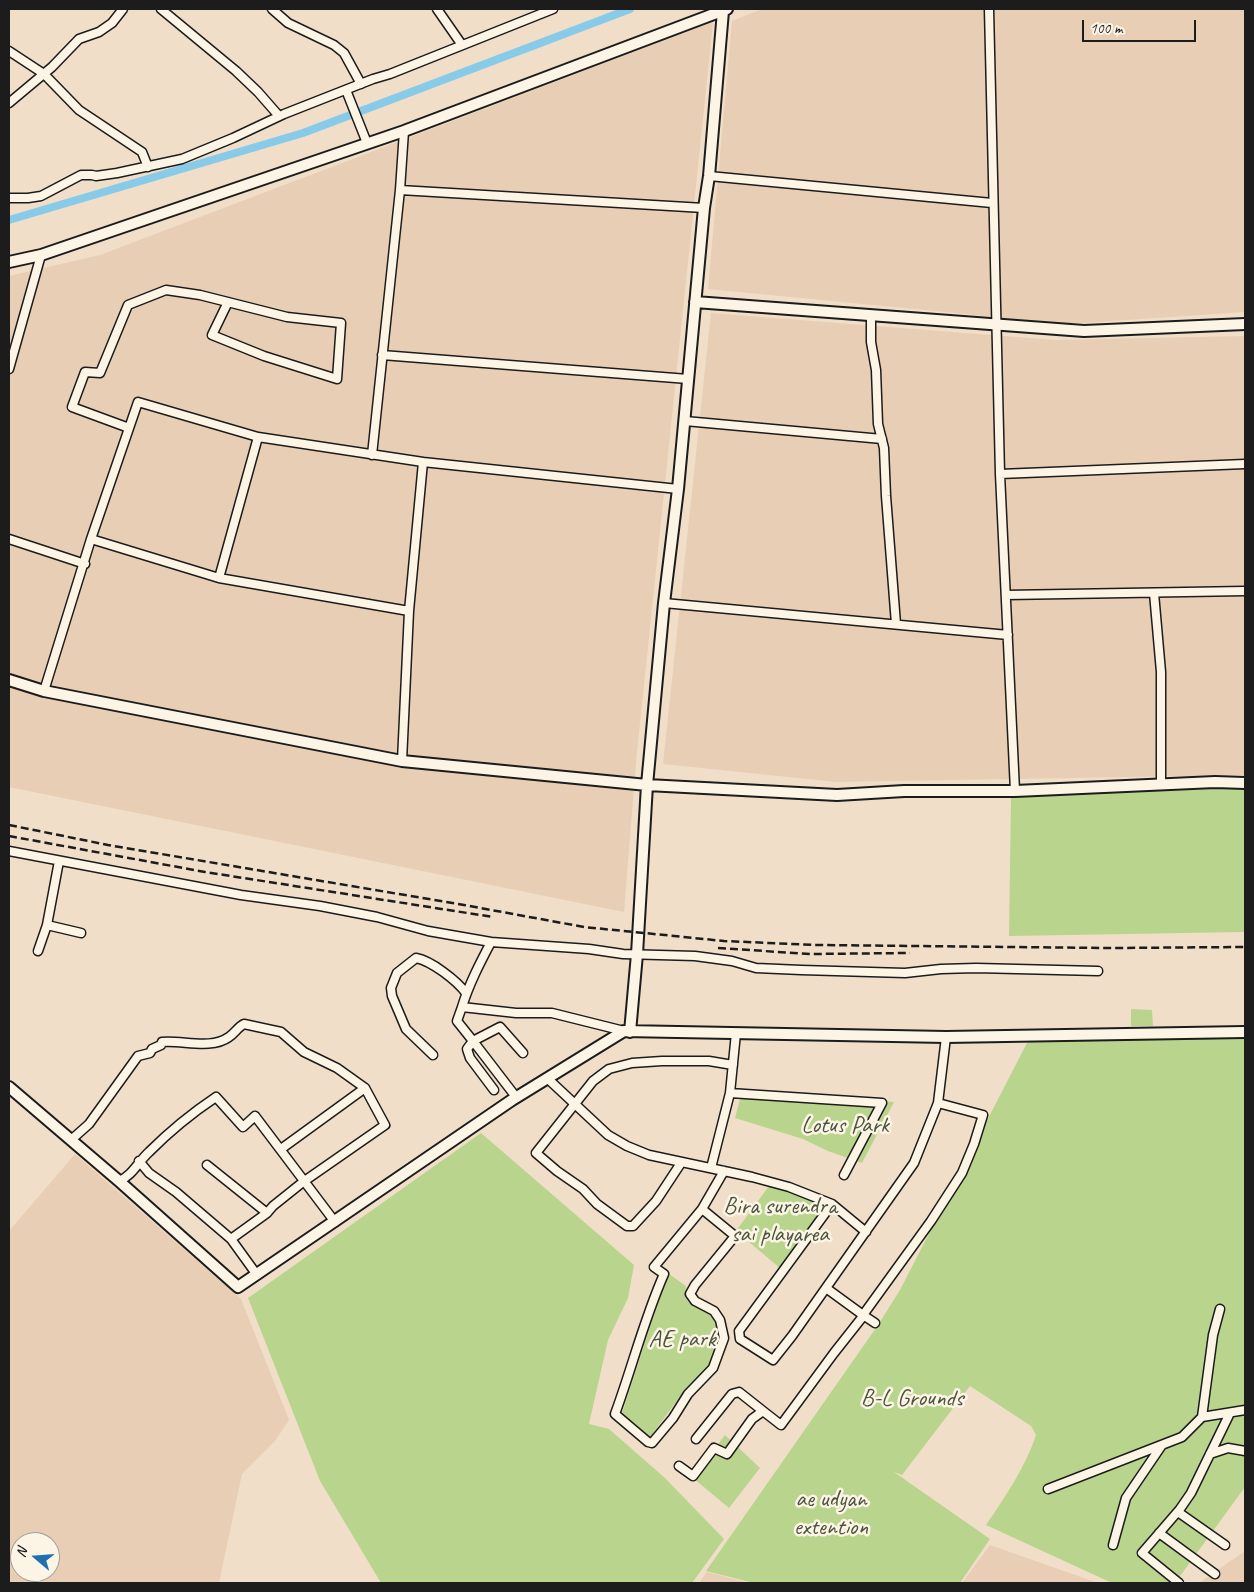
<!DOCTYPE html>
<html>
<head>
<meta charset="utf-8">
<style>
	body { margin:0 }
	#map { position:relative; width:1254px; height:1592px; overflow:hidden; background:#f0dec8; font-family:Caveat,sans-serif }
	canvas { display:block }
	.frame { position:absolute; inset:0; border:10px solid #1c1c1c; pointer-events:none }
	.north { position:absolute; left:10px; top:1532px; width:50px; height:50px; box-sizing:border-box; background:#fcf5e5; border:1px solid #a29e95; border-radius:50%; rotate:288deg; font-size:14px; font-weight:700; line-height:20px; text-align:center; color:#1c1c1c }
	.north::after { content:''; display:block; margin:auto; width:18px; height:22px; background:#1f6fb2; clip-path:polygon(50% 0,100% 100%,50% 72%,0 100%) }
	.scale { position:absolute; left:1082px; top:20px; width:114px; height:22px; box-sizing:border-box; border:2px solid #1c1c1c; border-top:0; padding-left:6px; font-size:15px; line-height:18px; white-space:nowrap; color:#1c1c1c; -webkit-text-stroke:4px #fcf5e5; paint-order:stroke }
</style>
</head>
<body>
<div id="map">
<canvas width="1254" height="1592"></canvas>
<div class="frame"></div>
<div class="north">N</div>
<div class="scale">100 m</div>
</div>
<script>
const g = document.querySelector('canvas').getContext('2d');
g.lineJoin = 'round';
function fill(path, color) {
  g.fillStyle = color;
  g.fill(path, 'evenodd');
}
function trace(path, color, width, dash) {
  g.strokeStyle = color;
  g.lineWidth = width;
  g.lineCap = dash ? 'butt' : 'round';
  g.setLineDash(dash || []);
  g.stroke(path);
}
function drawText(font, color, halo, rows, align = 'center') {
  g.font = font + ' Caveat,sans-serif';
  g.lineWidth = 5;
  g.setLineDash([]);
  g.textBaseline = 'middle';
  g.strokeStyle = halo;
  g.fillStyle = color;
  for (const [text, x, y, turn = 0] of rows) {
    g.save();
    g.translate(x, y);
    g.rotate((+turn || 0) * Math.PI / 180);
    g.textAlign = isNaN(turn) ? turn : align;
    if (halo) g.strokeText(text, 0, 0);
    g.fillText(text, 0, 0);
    g.restore();
  }
}
fill(new Path2D(`
	M762,9H1245V312L1068,324L708,289L732,21Z
	M713,22L636,762L624,912L9,787V276L100,255Z
	M711,313L1055,340L1245,336V775L836,782L663,764Z
	M75,1154L241,1299L289,1420L275,1441L242,1474L219,1583H9V1231ZM20,1542H50V1572H20Z
	M990,1545L1098,1583H962Z
	M1245,1551V1583H1199Z
	M707,1572L749,1583H699Z`), '#e8ceb4');
fill(new Path2D(`
	M1209,783H1245V932L1009,936L1011,797Z
	M1131,1009L1152,1010L1153,1026H1131Z
	M1107,1035L1188,1038L1245,1037V1487L1175,1583H1112L986,1525C1004,1499 1026,1466 1036,1435L1031,1426L970,1386L902,1475L894,1472L990,1539L960,1583H754L706,1571L878,1325L900,1290L1030,1037Z
	M742,1091L818,1095L894,1102L862,1163L828,1151L803,1139L735,1118Z
	M481,1133L634,1265L628,1298L608,1340L589,1424L609,1429L665,1478L724,1539L692,1583H381L320,1481L248,1298Z
	M769,1186L788,1190L827,1205L781,1269L736,1231Z
	M669,1274L686,1286L685,1297L689,1303L698,1302L713,1317L720,1338L709,1366L682,1394L650,1437L622,1413L657,1305L652,1303Z
	M725,1435L760,1468L729,1508L693,1478Z`), '#b9d58d');
trace(new Path2D(`
	M9,220L303,133L630,9`), '#88cbe9', 8);
const street = new Path2D(`
	M161,9L236,71L258,92L279,116
	M272,9L288,23L334,45L344,53L361,84
	M437,9L462,45
	M989,9L1000,474L1015,791
	M9,51L44,74L79,110L142,152L148,167
	M346,90L367,143
	M9,103L52,67L79,39L99,32L112,23L123,9
	M709,176L992,203
	M400,190L404,131
	M9,198H28L41,196L81,175H92L96,176L117,173L182,159L233,138L284,114L373,79L390,74L553,9
	M871,316V342L876,370L878,424L884,448L886,496L896,624
	M382,355L688,379
	M9,369L41,255
	M685,421L882,439
	M129,428L72,407L85,372L100,373L128,305L166,290L200,295L287,317L341,323L337,379L264,356L212,335L228,302
	M372,455L400,190L704,208
	M1000,474L1245,464
	M9,539L85,564
	M91,539L219,578L409,611L423,462L678,489
	M219,578L258,437
	M1154,593L1161,672V784
	M1006,595L1245,591
	M664,603L1008,635
	M44,691L91,539L138,402L258,437L423,462
	M402,761L409,611
	M9,851L241,895L320,906L377,917L428,931L491,942
	M47,925L81,933
	M38,951L47,925L59,861
	M462,1007L457,1021L473,1041L500,1027L523,1053
	M624,1031L552,1013H516L462,1007C469,984 480,963 491,942L589,949L623,954L695,956L732,961L756,968L801,970L905,973L941,969L976,968L1098,971
	M433,1055L406,1029L392,996L391,988L397,973L416,958C432,961 457,981 466,993
	M547,1078L608,1135L627,1146L649,1155L752,1177L789,1187L832,1204L866,1232
	M494,1090L470,1058L467,1049L473,1041L516,1097
	M730,1093L736,1033
	M71,1140L89,1124L138,1056L150,1053L152,1049L161,1045L162,1042C183,1040 211,1050 229,1037C235,1033 238,1027 244,1024L281,1032L304,1052L337,1068L365,1088
	M139,1161L149,1173L176,1192L231,1239L257,1275
	M681,1163L656,1201L633,1226H627L597,1204L583,1189L557,1171L536,1153L593,1081L609,1069L632,1063L662,1061H709L733,1065
	M207,1165L267,1213L273,1206L303,1182L385,1125L365,1088L281,1149
	M711,1168L730,1093L882,1103L844,1175
	M119,1181C132,1176 138,1162 149,1152C170,1131 192,1113 216,1097L243,1127L255,1116L335,1222
	M832,1204L739,1331L740,1339L773,1360L792,1336L914,1163L938,1103
	M702,1209L735,1236L695,1285L690,1294L695,1301L714,1311L720,1320L724,1338L713,1368L688,1394L673,1418L652,1443L648,1442L615,1414C632,1368 644,1319 664,1274L654,1267L702,1209L724,1171
	M231,1239L267,1213
	M826,1288L863,1315
	M1220,1309L1213,1335L1202,1417L1245,1410
	M875,1323L863,1315L931,1221L962,1173L974,1144L983,1115L938,1103L946,1037
	M696,1439L732,1394L739,1392L763,1411
	M1210,1454L1228,1448L1245,1451
	M679,1466L693,1476L714,1448L727,1454L752,1419L763,1411L781,1425L834,1353L864,1315
	M1048,1489L1182,1437L1202,1417
	M1178,1512L1225,1545
	M1159,1533L1215,1574
	M1113,1545L1126,1498L1162,1445
	M1179,1583L1142,1553L1180,1509L1191,1493L1230,1413`);
const secondary = new Path2D(`
	M9,262L41,255L404,131L727,9
	M695,302L1084,331L1245,324
	M9,680L44,691L402,761L647,785L837,795L904,791H1015L1215,782L1245,783
	M630,1032L637,954L647,785L664,603L678,489L704,208L709,176L723,11
	M9,1087L119,1181L238,1287L512,1100L624,1031L946,1037L1245,1032`);
trace(street, '#1c1c1c', 11);
trace(secondary, '#1c1c1c', 14);
trace(street, '#fcf5e5', 8);
trace(secondary, '#fcf5e5', 10);
trace(new Path2D(`
	M9,825L108,845L464,905L584,927L724,941L815,945L1111,948L1245,947
	M9,836L205,872L493,917
	M718,948L810,954L910,953`), '#1c1c1c', 2.5, [8, 4]);
drawText('24px', '#4b543e', '#fcf5e5', [
	["Lotus Park",845,1126],
	["Bira surendra",780,1207],
	["sai playarea",780,1235],
	["AE park",682,1340],
	["B-L Grounds",912,1399],
	["ae udyan",831,1500],
	["extention",831,1528]
]);
</script>
</body>
</html>
